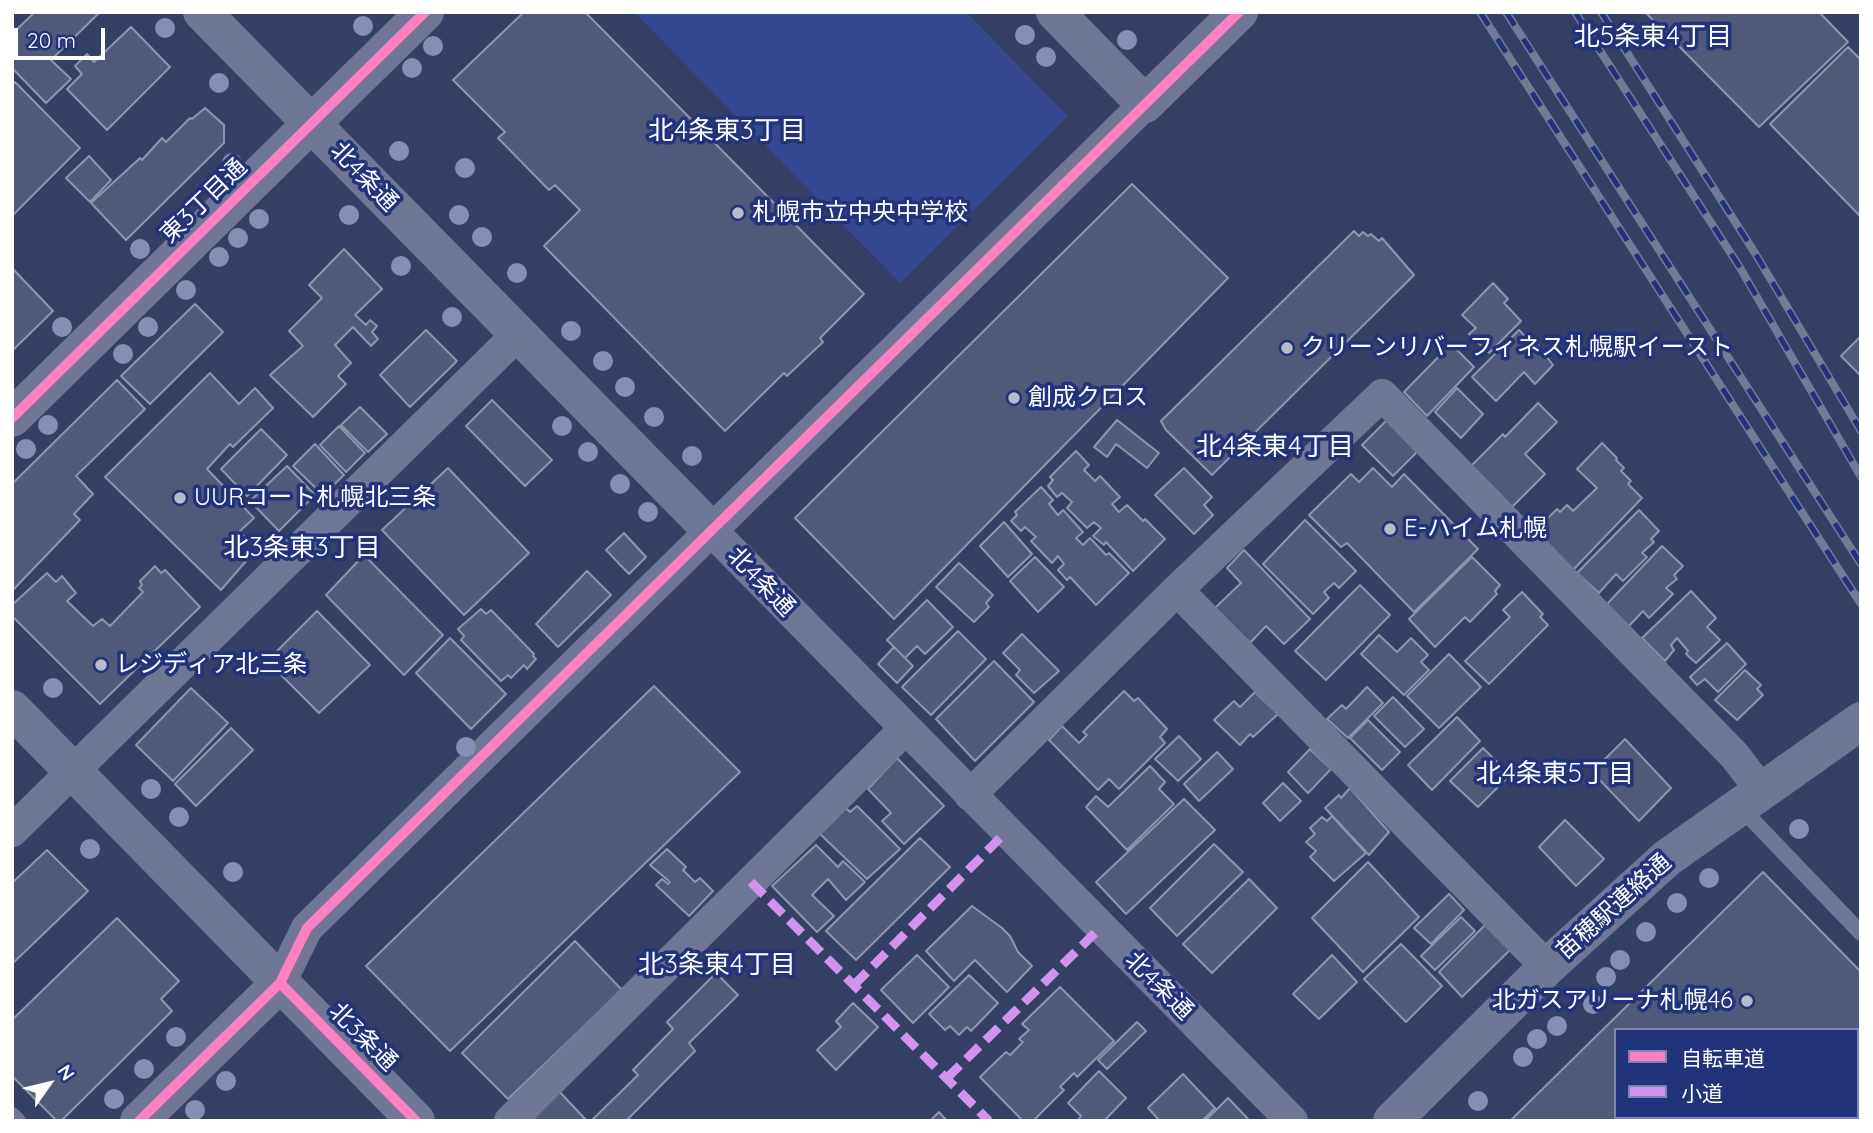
<!DOCTYPE html>
<html>
<head>
<meta charset="utf-8">
<style>
	body { margin:0 }
	#map { position:relative; width:1873px; height:1133px; overflow:hidden; background:#354067; font-family:Quicksand,"Noto Sans JP",sans-serif }
	canvas { display:block }
	.frame { position:absolute; inset:0; border:14px solid #fff; pointer-events:none }
	.legend { position:absolute; left:1614px; top:1028px; width:245px; height:91px; box-sizing:border-box; background:#21337b; border:2px solid #7a85b0; margin:0; padding:9px 12px; list-style:none; font-size:21px; color:#fff }
	.legend li { display:flex; align-items:center; gap:14px; height:35px }
	.legend b { width:35px; border:2px solid #7a85b0 }
	.north { position:absolute; left:14px; top:1049px; width:70px; height:70px; -webkit-text-stroke:5px #21337b; paint-order:stroke; rotate:56deg; font-size:19px; font-weight:700; line-height:28px; text-align:center; color:#fff }
	.north::after { content:''; display:block; margin:auto; width:24px; height:32px; background:#fff; clip-path:polygon(50% 0,100% 100%,50% 72%,0 100%) }
	.scale { position:absolute; left:14px; top:28px; width:91px; height:32px; box-sizing:border-box; border:4px solid #fff; border-top:0; padding-left:9px; font-size:21px; line-height:24px; white-space:nowrap; color:#fff; -webkit-text-stroke:5px #21337b; paint-order:stroke }
</style>
</head>
<body>
<div id="map">
<canvas width="1873" height="1133"></canvas>
<div class="frame"></div>
<ul class="legend">
<li><b style="height:9px;background:#ff80c0"></b>自転車道</li>
<li><b style="height:9px;background:#d193ec"></b>小道</li>
</ul>
<div class="north">N</div>
<div class="scale">20 m</div>
</div>
<script>
const g = document.querySelector('canvas').getContext('2d');
g.lineJoin = 'round';
function fill(path, color) {
  g.fillStyle = color;
  g.fill(path, 'evenodd');
}
function trace(path, color, width, dash) {
  g.strokeStyle = color;
  g.lineWidth = width;
  g.lineCap = dash ? 'butt' : 'round';
  g.setLineDash(dash || []);
  g.stroke(path);
}
function drawText(font, color, halo, rows, align = 'center') {
  g.font = font + ' Quicksand,"Noto Sans JP",sans-serif';
  g.lineWidth = 7;
  g.setLineDash([]);
  g.textBaseline = 'middle';
  g.strokeStyle = halo;
  g.fillStyle = color;
  for (const [text, x, y, turn = 0] of rows) {
    g.save();
    g.translate(x, y);
    g.rotate((+turn || 0) * Math.PI / 180);
    g.textAlign = isNaN(turn) ? turn : align;
    if (halo) g.strokeText(text, 0, 0);
    g.fillText(text, 0, 0);
    g.restore();
  }
}
fill(new Path2D(`
	M634,12H966L1068,116L900,283Z`), '#344992');
const building = new Path2D(`
	M35,12H100L51,60L71,79L46,103L12,68V34Z
	M524,12H585L864,294L820,338L823,342L787,376L784,373L725,431L544,246L580,210L555,185L549,190L498,138L505,132L453,80Z
	M1645,12H1819L1848,42L1759,127Z
	M131,27L170,67L107,130L67,89L82,74L75,66L87,54L94,62Z
	M1848,47L1861,60V217L1770,124Z
	M15,82L80,148L12,216V85Z
	M205,108L224,125V143L126,240L91,203L140,158L142,160L162,138L166,142L190,118L192,119Z
	M89,156L111,180L90,202L66,178Z
	M1132,184L1228,278L894,619L795,518Z
	M1354,231L1359,236L1363,232L1368,236L1371,234L1379,241L1382,238L1414,275L1212,475L1166,430L1161,421Z
	M344,249L382,289L355,315L366,325L370,320L377,326L372,332L378,339L371,346L353,327L335,345L351,363L338,376L346,384L313,417L270,375L303,346L289,331L322,298L309,285Z
	M12,268L53,311L13,350H12Z
	M1493,283L1508,299L1504,303L1521,321L1489,353L1469,334L1476,328L1462,315Z
	M195,304L223,332L150,404L121,376Z
	M426,330L457,361L410,407L380,375Z
	M1519,330L1528,339L1525,343L1530,347L1535,341L1553,365L1535,384L1524,372L1496,401L1472,377Z
	M1861,336V376L1841,356Z
	M1451,344L1474,367L1427,416L1404,392Z
	M210,373L239,404L255,388L273,408L233,447L230,444L207,469L254,518L240,531L246,539L238,547L248,555L247,560L221,590L105,477Z
	M117,380L145,409L76,476L93,494L74,514L80,520L12,591V484Z
	M1457,388L1483,414L1461,438L1435,412Z
	M492,400L552,460L525,486L466,426Z
	M1538,403L1557,422L1525,454L1545,474L1510,509L1469,468L1503,434L1505,437Z
	M360,407L387,434L368,452L341,425Z
	M1117,420L1159,453L1147,468L1116,444L1107,457L1094,447Z
	M1387,420L1417,452L1393,476L1362,445Z
	M339,426L365,453L346,472L320,445Z
	M261,429L287,455L247,496L221,469Z
	M1602,443L1617,458L1616,460L1624,468L1621,471L1631,481L1628,484L1642,498L1573,570L1535,531L1557,509L1560,512L1567,505L1573,511L1597,488L1577,469Z
	M315,444L344,475L323,495L293,466Z
	M1076,451L1089,465L1084,470L1095,481L1100,476L1120,497L1112,504L1119,512L1127,505L1143,521L1145,519L1165,539L1133,571L1106,542L1104,545L1093,536L1101,528L1094,522L1087,528L1067,508L1072,502L1062,493L1057,497L1048,486L1053,480L1050,477Z
	M287,466L315,495L279,531L250,501Z
	M448,468L529,553L464,615L382,530Z
	M1184,468L1212,497L1204,505L1213,515L1194,534L1155,495Z
	M1373,468L1392,487L1404,474L1478,549L1414,612L1347,543L1341,547L1309,515L1351,474L1359,482Z
	M1041,487L1053,500L1049,504L1058,515L1063,510L1083,532L1076,538L1083,545L1090,538L1106,555L1109,553L1129,573L1096,605L1070,577L1067,580L1058,570L1064,564L1058,556L1052,563L1031,541L1036,537L1025,527L1021,531L1011,521L1017,515L1015,512Z
	M1639,510L1659,531L1651,539L1654,542L1642,553L1647,557L1623,581L1616,574L1599,593L1577,573Z
	M1305,520L1356,571L1339,588L1334,583L1324,592L1329,598L1313,614L1263,564Z
	M1004,522L1032,554L1008,577L980,546Z
	M624,533L646,557L629,574L606,550Z
	M1662,546L1683,566L1674,575L1677,579L1666,588L1673,594L1649,618L1643,611L1628,627L1606,605Z
	M1244,550L1310,619L1284,644L1266,626L1250,643L1215,608L1241,583L1227,568Z
	M364,555L443,635L404,675L326,595Z
	M1035,557L1064,587L1038,612L1010,581Z
	M1472,557L1500,585L1495,591L1497,594L1470,622L1465,617L1435,647L1409,619Z
	M959,563L993,595L986,603L989,607L974,622L936,587Z
	M155,566L161,573L165,570L200,607L100,704L12,616V605L47,573L56,582L62,576L76,593L67,601L93,626L102,619L110,626L143,592L139,588L142,585L140,581Z
	M587,571L611,595L558,647L536,624Z
	M1360,585L1390,615L1326,680L1295,651Z
	M1691,591L1716,618L1707,627L1720,640L1696,663L1686,654L1688,651L1677,638L1671,645L1674,650L1665,661L1642,638Z
	M1522,592L1543,614L1540,617L1548,625L1489,684L1465,661L1510,617L1503,610Z
	M927,600L953,627L925,654L917,646L905,658L887,640Z
	M481,609L486,614L491,610L534,654L533,656L536,659L527,669L524,665L511,678L508,675L501,681L461,640L464,636L458,629Z
	M317,611L370,665L319,713L267,661Z
	M958,631L986,659L931,715L902,687Z
	M1022,634L1059,671L1034,693L1016,675L1020,670L1003,653Z
	M1379,635L1397,652L1411,638L1428,655L1421,662L1429,670L1404,695L1361,654Z
	M450,638L506,694L471,729L416,673Z
	M1727,643L1746,664L1718,692L1705,679L1697,685L1690,677Z
	M894,647L913,666L897,683L878,664Z
	M1449,654L1481,687L1439,728L1407,696Z
	M994,661L1034,702L975,761L936,719Z
	M1745,670L1761,685L1757,689L1763,695L1737,720L1715,700Z
	M654,686L740,772L450,1051L366,966Z
	M1367,687L1383,703L1348,738L1327,719L1342,705L1346,709Z
	M191,688L228,723L173,781L136,745Z
	M1124,691L1134,701L1138,698L1167,729L1160,737L1165,743L1119,789L1109,779L1098,790L1049,740L1062,726L1079,743L1087,735L1083,732Z
	M1255,692L1278,714L1253,737L1250,734L1240,745L1214,720L1234,701L1240,707Z
	M1393,697L1424,729L1405,747L1374,716Z
	M1457,717L1480,741L1432,790L1408,765Z
	M1368,720L1400,752L1382,770L1350,738Z
	M231,728L253,750L196,806L175,784Z
	M1179,736L1201,759L1178,781L1155,759Z
	M1625,739L1671,788L1639,821L1592,772Z
	M1483,748L1510,775L1478,807L1450,781Z
	M1310,749L1331,769L1308,793L1288,772Z
	M1217,752L1233,769L1199,801L1184,784Z
	M897,758L944,806L904,844L882,821L891,813L868,789Z
	M1150,766L1165,782L1159,789L1174,804L1127,850L1086,807L1096,796L1108,807Z
	M1283,783L1301,801L1280,821L1263,803Z
	M1350,788L1389,832L1369,855L1325,808L1339,795L1341,798Z
	M1184,799L1215,830L1126,914L1096,882Z
	M844,806L850,812L857,806L900,849L867,879L818,832Z
	M1332,816L1366,853L1334,881L1310,857L1316,851L1306,842L1315,834L1310,828L1322,817L1327,821Z
	M1565,820L1604,859L1576,886L1539,847Z
	M920,838L950,867L856,960L826,931Z
	M1214,844L1243,872L1177,936L1150,908Z
	M816,845L838,867L843,861L865,882L846,900L828,879L812,895L834,916L817,932L772,886Z
	M667,849L686,867L683,870L695,882L700,878L713,891L689,916L656,885L662,879L668,884L670,882L650,865Z
	M47,850L88,891L12,964V883Z
	M1368,862L1419,917L1363,972L1312,918Z
	M1763,872L1861,972V1121H1510ZM1616,1030H1857V1117H1616Z
	M1249,879L1277,908L1212,973L1183,944Z
	M1449,894L1464,910L1431,944L1414,928Z
	M972,906L1002,928L1010,936L1018,952L1032,966L1007,992L975,960L954,981L926,951Z
	M1461,917L1475,931L1435,970L1421,956Z
	M117,918L179,981L161,999L172,1011L61,1121H57L12,1076V1020Z
	M1485,925L1510,950L1462,997L1439,972Z
	M575,941L622,990L508,1099L462,1053Z
	M1401,944L1442,986L1406,1022L1364,979Z
	M917,955L949,987L913,1023L881,990Z
	M1332,955L1357,982L1319,1019L1293,994Z
	M716,973L738,995L689,1043L695,1051L626,1121H591L638,1075L633,1070L673,1029L667,1022Z
	M969,975L998,1003L971,1031L967,1027L959,1035L950,1026L945,1030L929,1014Z
	M1060,987L1114,1041L1077,1077L1074,1073L1060,1087L1064,1090L1033,1121H1023L980,1077L1006,1052L1010,1055L1023,1042L1019,1039L1029,1030L1022,1024Z
	M853,1003L878,1027L836,1070L817,1050L841,1027L836,1021Z
	M1137,1022L1146,1031L1107,1069L1098,1060Z
	M1099,1071L1126,1098L1104,1121H1077L1081,1116L1068,1103Z
	M1183,1074L1215,1108L1202,1121H1160L1148,1108Z
	M556,1088L587,1121H522Z
	M1228,1098L1250,1121H1205Z
	M939,1112L947,1121H930Z`);
fill(building, '#505979');
trace(building, '#8d94ad', 2);
trace(new Path2D(`
	M1739,806L1861,933
	M12,1115L18,1121`), '#707796', 16);
trace(new Path2D(`
	M711,530L1292,1121
	M1177,590L1547,967
	M970,795L1177,590L1382,395L1734,755L1761,790
	M12,831L518,334
	M280,983L307,928L1145,104
	M510,1121L905,729`), '#707796', 32);
trace(new Path2D(`
	M202,12L711,530
	M1055,12L1145,104L1239,12
	M12,418L425,12
	M12,709L416,1121
	M139,1121L280,983
	M1392,1121L1547,967L1667,858L1861,721`), '#707796', 38);
const rail = new Path2D(`
	M1480,12L1861,604
	M1506,12L1861,564
	M1575,12L1739,266L1861,477
	M1601,12L1755,253L1861,431`);
trace(rail, '#717a96', 8);
trace(rail, '#21337b', 5, [16]);
trace(new Path2D(`
	M751,882L989,1121
	M854,985L1006,832
	M947,1078L1101,927`), '#d193ec', 9, [18, 9]);
trace(new Path2D(`
	M12,418L425,12
	M280,983L416,1121
	M139,1121L280,983L307,928L1239,12`), '#ff80c0', 10);
g.fillStyle = '#858fb5';
for (const [x, y] of [
	[363,26],
	[165,28],
	[1025,35],
	[1127,40],
	[433,46],
	[1046,57],
	[412,68],
	[219,83],
	[399,151],
	[232,163],
	[465,168],
	[349,215],
	[459,215],
	[259,219],
	[482,237],
	[238,238],
	[140,249],
	[219,257],
	[401,266],
	[517,273],
	[186,290],
	[452,317],
	[62,327],
	[148,327],
	[571,331],
	[123,354],
	[603,361],
	[625,387],
	[654,417],
	[48,425],
	[562,426],
	[26,449],
	[588,452],
	[692,456],
	[620,484],
	[648,512],
	[53,688],
	[466,747],
	[151,789],
	[179,817],
	[1799,829],
	[90,849],
	[233,872],
	[1709,878],
	[1677,903],
	[1646,932],
	[1620,960],
	[1606,977],
	[1593,1004],
	[1557,1026],
	[176,1037],
	[1537,1039],
	[1523,1057],
	[144,1069],
	[226,1081],
	[114,1099],
	[1478,1101],
	[195,1110]
]) {
  g.beginPath();
  g.arc(x, y, 10, 0, 2 * Math.PI);
  g.fill();
}
for (const [x, y, r, color] of [
	[738,213,7,"#b8bcca"],
	[1287,348,7,"#b8bcca"],
	[1014,398,7,"#b8bcca"],
	[180,498,7,"#b8bcca"],
	[1390,529,7,"#b8bcca"],
	[101,665,7,"#b8bcca"],
	[1747,1001,7,"#b8bcca"]
]) {
  const dot = new Path2D();
  dot.arc(x, y, r, 0, 2 * Math.PI);
  g.fillStyle = color;
  g.fill(dot);
  trace(dot, '#21337b', 2.5);
}
drawText('24px', '#fff', '#21337b', [
	["北4条通",364,177,46],
	["東3丁目通",204,201,-44],
	["北4条通",761,582,46],
	["苗穂駅連絡通",1614,907,-42],
	["北4条通",1159,986,45],
	["北3条通",363,1037,45]
]);
drawText('24px', '#fff', '#21337b', [
	["札幌市立中央中学校",752,213],
	["クリーンリバーフィネス札幌駅イースト",1301,348],
	["創成クロス",1028,398],
	["UURコート札幌北三条",194,498],
	["E-ハイム札幌",1404,529],
	["レジディア北三条",115,665],
	["北ガスアリーナ札幌46",1733,1001,"right"]
], 'left');
drawText('26px', '#fff', '#21337b', [
	["北5条東4丁目",1653,37],
	["北4条東3丁目",727,131],
	["北4条東4丁目",1275,447],
	["北3条東3丁目",302,548],
	["北4条東5丁目",1555,774],
	["北3条東4丁目",717,965]
]);
</script>
</body>
</html>
